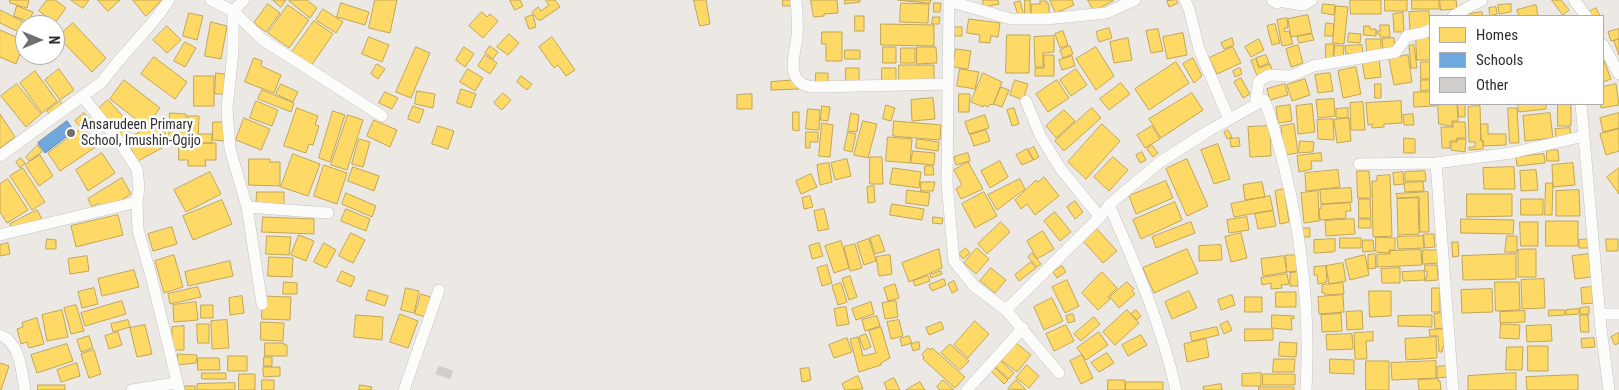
<!DOCTYPE html>
<html>
<head>
<meta charset="utf-8">
<style>
	body { margin:0 }
	#map { position:relative; width:1619px; height:390px; overflow:hidden; background:#ece8e4; font-family:"Roboto Condensed",sans-serif }
	canvas { display:block }
	.legend { position:absolute; left:1429px; top:15px; width:175px; height:90px; box-sizing:border-box; background:#fff; border:1px solid #ababab; margin:0; padding:6px 9px; list-style:none; font-size:15px; color:#2e2e2e }
	.legend li { display:flex; align-items:center; gap:10px; height:25px }
	.legend b { width:25px; border:1px solid #ababab }
	.north { position:absolute; left:15px; top:15px; width:50px; height:50px; box-sizing:border-box; background:#fff; border:1px solid #ababab; border-radius:50%; rotate:90deg; font-size:14px; font-weight:700; line-height:20px; text-align:center; color:#2e2e2e }
	.north::after { content:''; display:block; margin:auto; width:18px; height:22px; background:#706f6e; clip-path:polygon(50% 0,100% 100%,50% 72%,0 100%) }
</style>
</head>
<body>
<div id="map">
<canvas width="1619" height="390"></canvas>
<ul class="legend">
<li><b style="height:14px;background:#ffd966"></b>Homes</li>
<li><b style="height:14px;background:#6fa8dc"></b>Schools</li>
<li><b style="height:14px;background:#d1cecb"></b>Other</li>
</ul>
<div class="north">N</div>
</div>
<script>
const g = document.querySelector('canvas').getContext('2d');
g.lineJoin = 'round';
function fill(path, color) {
  g.fillStyle = color;
  g.fill(path, 'evenodd');
}
function trace(path, color, width, dash) {
  g.strokeStyle = color;
  g.lineWidth = width;
  g.lineCap = dash ? 'butt' : 'round';
  g.setLineDash(dash || []);
  g.stroke(path);
}
function drawText(font, color, halo, rows, align = 'center') {
  g.font = font + ' "Roboto Condensed",sans-serif';
  g.lineWidth = 5;
  g.setLineDash([]);
  g.textBaseline = 'middle';
  g.strokeStyle = halo;
  g.fillStyle = color;
  for (const [text, x, y, turn = 0] of rows) {
    g.save();
    g.translate(x, y);
    g.rotate((+turn || 0) * Math.PI / 180);
    g.textAlign = isNaN(turn) ? turn : align;
    if (halo) g.strokeText(text, 0, 0);
    g.fillText(text, 0, 0);
    g.restore();
  }
}
const homes = new Path2D(`
	M10,0H29L27,8L10,3Z
	M47,0H55L66,8L55,23L39,11Z
	M71,0H89L83,8Z
	M98,0H120L108,11Z
	M133,0H162L146,16Z
	M273,0H286L281,7Z
	M291,0H307L317,8L310,18L289,1Z
	M375,0H397L390,33L369,28Z
	M510,0H520L523,6L515,10Z
	M547,0H555L560,7L541,20H538L532,12L538,7L541,11L549,5L546,1Z
	M694,0H706L710,24L700,26Z
	M783,0H794V6H783Z
	M811,0H837L838,13L824,14V16L814,17Z
	M845,0H860V2L845,4Z
	M898,0H931L930,3Z
	M983,0H998L999,4L984,7Z
	M1025,0H1030L1031,14H1025Z
	M1050,0H1072L1074,5L1056,13Z
	M1088,0H1113V1L1094,11Z
	M1176,0L1178,3L1169,7L1167,1Z
	M1350,0H1381V14H1351Z
	M1385,0H1407V11H1385Z
	M1412,0H1439V9H1412Z
	M1440,0H1456L1457,9L1441,10Z
	M1552,0H1561L1569,10L1563,15Z
	M1020,1L1024,16L1019,17L1014,3Z
	M1040,1H1047V4H1049V15H1031V4H1040Z
	M341,3L369,12L365,25L337,17Z
	M901,3L929,4L928,23L900,22Z
	M934,3H941L940,12H934Z
	M268,4L280,13L266,32L254,23Z
	M1323,4L1335,5L1334,15L1322,13Z
	M1511,4V12L1499,14L1498,5Z
	M288,5L309,20L289,48L268,33Z
	M1536,5L1538,16H1519L1517,10Z
	M17,6L33,12L29,22L14,16Z
	M1336,6L1348,7L1344,44L1333,43Z
	M1496,7L1497,14L1490,16L1489,8Z
	M1596,8L1600,16H1591L1589,12Z
	M323,9L343,22L336,33L316,20Z
	M0,10L24,22L19,32L0,23Z
	M1429,11L1430,29L1410,32L1409,12Z
	M482,12L487,17L490,14L498,21L483,38L469,26Z
	M1482,12L1483,16H1465V15Z
	M189,13L203,16L197,40L183,36Z
	M1403,13L1404,32H1394L1393,14Z
	M533,15L536,27L529,29L525,18Z
	M1308,15L1312,33L1291,37L1288,19Z
	M855,16H864V31H855Z
	M933,17H940L939,24H932Z
	M1287,18L1288,28H1284L1285,32L1289,31L1293,44L1282,46L1277,20Z
	M969,19L1000,23L998,37L991,36L990,43L979,42L980,35L967,33Z
	M314,21L333,34L311,66L292,52Z
	M211,22L227,26L221,59L205,56Z
	M73,23L106,58L92,72L58,37Z
	M1326,23L1334,24L1333,36H1325Z
	M881,24L934,25V46L881,45Z
	M1275,24L1280,43L1272,45L1267,26Z
	M1380,25H1389L1390,37H1380V34H1377V31H1380Z
	M167,26L181,40L167,53L153,40Z
	M1364,26H1370V29H1376V36L1364,35Z
	M954,27H962V36H955Z
	M1109,28L1112,38L1099,42L1096,32Z
	M1158,29L1163,51L1151,53L1146,31Z
	M1619,29V39L1611,41L1608,32Z
	M0,30L25,41L16,64L0,57Z
	M1063,31L1068,45L1060,48L1055,34Z
	M822,32H842V61H826V44H822Z
	M1183,33L1187,55L1167,59L1163,37Z
	M1349,33L1361,34L1360,43L1348,42Z
	M509,34L519,43L508,55L497,47Z
	M1312,34L1314,40L1299,43L1297,37Z
	M1007,35H1030L1029,73H1006Z
	M1416,35H1430V60H1417Z
	M1054,36V52L1043,53V67H1035L1034,37Z
	M369,37L389,45L382,62L362,54Z
	M552,37L575,70L566,76L558,65L554,68L539,47Z
	M1128,38L1132,60L1114,63L1110,42Z
	M1232,38L1234,45L1224,49L1221,43Z
	M1394,38L1395,48L1383,49L1382,39Z
	M1259,39L1264,50L1251,57L1245,47Z
	M1366,39H1381V52H1367Z
	M1619,39V55L1614,41Z
	M185,42L196,48L185,67L174,61Z
	M1326,44H1334L1333,59H1326Z
	M1298,45L1303,63L1291,67L1286,49Z
	M1335,45L1344,46L1343,59L1334,58Z
	M1362,45L1363,54H1346L1345,46Z
	M1414,45L1417,68H1411L1409,46Z
	M490,46L498,52L493,59L485,53Z
	M1070,46L1073,54L1063,58L1060,50Z
	M416,47L430,53L411,98L396,92Z
	M464,47L474,54L465,67L456,60Z
	M883,47H896V63H883Z
	M917,47H936L937,63L917,64Z
	M1096,47L1114,76L1096,90L1076,59Z
	M1233,47L1241,63L1217,74L1209,58Z
	M901,48H915V63H901Z
	M956,49L971,51L968,69L953,67Z
	M845,50H860V59H845Z
	M485,55L497,63L490,74L478,66Z
	M1044,55H1054V76H1035V68H1044Z
	M1266,55L1269,63L1259,67L1256,58Z
	M1408,55L1412,82L1394,85L1389,59Z
	M1072,56L1075,66L1062,70L1059,60Z
	M154,57L187,82L175,99L141,74Z
	M254,58L262,61L261,66L281,75L274,93L245,82Z
	M1193,58L1202,76L1194,83L1183,64Z
	M1603,58L1611,79L1603,82Z
	M1256,59L1259,68L1270,64L1273,72L1258,78L1251,61Z
	M1379,59L1381,77L1365,79L1362,61Z
	M1176,62L1189,83L1149,110L1135,89Z
	M1421,62H1430V79H1421Z
	M377,64L385,69L378,79L371,74Z
	M899,65H934V83H899Z
	M1356,67L1361,94L1343,98L1338,71Z
	M846,68H859V86H846Z
	M882,68H896V86H882Z
	M1240,68L1242,74L1235,77L1233,71Z
	M59,69L74,90L60,100L45,80Z
	M468,69L483,78L475,91L460,82Z
	M960,69L979,72L975,89L957,86Z
	M1076,69L1087,85L1071,96L1060,80Z
	M35,71L57,101L42,113L20,83Z
	M216,73L225,74V94H215Z
	M816,73H828V84H816Z
	M983,73L1002,82L993,105L990,104L988,107L984,105L983,107L971,102Z
	M1330,73L1333,91L1318,93L1315,75Z
	M194,76H214V106H194Z
	M521,76L532,84L527,90L517,82Z
	M1241,78L1250,94L1243,98L1234,82Z
	M1305,79L1310,95L1292,101L1287,85Z
	M124,80L160,108L146,127L110,99Z
	M798,80L799,89L771,90V82Z
	M1015,80L1028,84L1023,100L1010,95Z
	M1057,80L1069,98L1048,112L1036,94Z
	M1421,80H1430V90L1421,91Z
	M1121,83L1130,94L1109,110L1100,99Z
	M17,84L41,114L26,127L1,96Z
	M281,84L298,92L293,102L276,94Z
	M1285,84L1288,95L1270,100L1267,89Z
	M1375,84H1381V98H1375Z
	M1616,84L1619,105L1601,108L1600,104H1603V87Z
	M1001,87L1009,90L1002,107L994,104Z
	M461,89L476,94L471,108L457,103Z
	M262,90L294,103L291,112L258,99Z
	M417,91L435,94L433,108L415,104Z
	M385,92L398,98L392,109L379,103Z
	M1414,92H1430V104H1436V106L1414,107Z
	M503,93L511,100L502,110L494,103Z
	M1192,93L1203,110L1161,138L1149,119Z
	M752,94V109H737V95Z
	M959,94H970L969,112H959Z
	M933,98L935,119L912,121L911,100Z
	M1334,99L1335,116L1318,118L1316,100Z
	M108,100L134,128L122,140L95,112Z
	M60,101L66,109L53,119L47,111Z
	M256,101L278,110L272,126L250,118Z
	M1401,101L1402,123L1384,124V127L1372,128V124L1368,125L1366,103Z
	M1363,102L1365,130H1351L1350,103Z
	M1312,104L1315,132L1298,134L1296,106Z
	M1438,104H1457L1458,121H1452V126L1439,124Z
	M1458,104H1465V117H1459Z
	M1518,104H1546V109L1519,112Z
	M1558,104H1571V126H1558Z
	M886,105L895,108L891,121L883,119Z
	M1290,105L1292,121L1278,123L1276,107Z
	M413,106L424,110L419,123L408,119Z
	M822,106L830,107L828,121L821,120Z
	M1480,106L1481,141H1483V149L1469,150V147H1475V142H1469L1468,107Z
	M297,108L318,116L315,125L319,126L313,145L309,144L306,153L284,146Z
	M1014,108L1019,124L1012,126L1007,110Z
	M1092,108L1101,118L1064,151L1055,141Z
	M1348,108V118H1336V109Z
	M1508,108H1517L1519,143H1510Z
	M808,109L820,110L819,130L806,129Z
	M1064,110L1075,121L1056,138L1046,126Z
	M333,111L345,115L330,162L319,158Z
	M793,112H799V131L793,130Z
	M84,113L90,120L81,128L75,121Z
	M170,113L186,114V139H169Z
	M851,113L859,115L857,132L848,131Z
	M1550,113L1553,138L1525,141L1523,116Z
	M1619,113V128L1603,132L1600,118Z
	M0,114L15,137L0,148Z
	M1413,114L1414,125H1404L1403,115Z
	M348,115L363,120L347,170L331,165Z
	M985,115L989,128L969,134L965,122Z
	M188,116H199L198,140L187,139Z
	M165,118L169,125L163,129L171,143L138,161L126,140Z
	M244,118L270,129L261,150L236,140Z
	M1349,118L1351,141L1337,143L1334,120Z
	M1333,119L1334,140L1318,139L1317,120Z
	M374,120L397,130L390,147L367,136Z
	M863,121L877,124L868,158L854,155Z
	M894,121L941,125L940,140L893,136Z
	M213,122H225L224,141L213,140Z
	M1453,122H1465L1466,138H1457V141H1450V148H1442L1441,127H1453Z
	M822,123L833,125L830,157L819,156Z
	M1102,124L1120,141L1086,179L1068,162Z
	M1294,124L1298,153L1284,155L1281,126Z
	M1481,124H1488V134H1506V145L1483,146V140H1481Z
	M438,126L454,131L448,149L432,144Z
	M1152,126L1160,139L1145,148L1137,135Z
	M1270,126L1271,156L1250,157L1248,127Z
	M84,127L97,146L60,171L48,153Z
	M1570,128L1571,136L1556,137L1555,129Z
	M1619,129V151L1606,155L1600,134Z
	M986,130L990,141L974,146L970,135Z
	M1228,130L1232,137L1227,139L1224,132Z
	M806,132H818V142H810V148H806Z
	M848,132L856,134L852,152L844,150Z
	M198,134H212V143H198Z
	M888,137L912,139L910,163L886,161Z
	M1239,138L1240,146L1231,147L1230,139Z
	M1404,138L1415,139V153H1404Z
	M359,139L370,142L363,167L352,164Z
	M917,139L939,142L938,151L916,148Z
	M1457,139H1466L1465,152L1451,150V142H1457Z
	M1300,141L1314,142L1313,152L1299,153Z
	M179,143H216V160H205L206,166H188V160H179Z
	M1218,144L1230,179L1214,184L1201,150Z
	M38,145L42,152L29,161L26,157Z
	M1152,145L1158,153L1153,157L1147,149Z
	M1034,147L1039,157L1034,160L1028,150Z
	M1027,149L1033,160L1022,165L1016,155Z
	M1547,150H1558L1559,161H1547Z
	M913,151L935,153L934,165L911,163Z
	M1142,152L1146,160L1140,163L1136,155Z
	M102,153L115,173L88,191L76,170Z
	M968,153L970,161L956,165L954,157Z
	M1321,153L1322,161H1311L1312,169L1299,172L1297,156Z
	M293,154L320,164L308,196L281,187Z
	M1544,154L1545,163L1517,166L1516,157Z
	M40,155L53,176L39,186L25,165Z
	M870,157H882L883,184H870Z
	M1113,157L1128,170L1109,191L1094,177Z
	M21,158L25,163L20,168L16,162Z
	M249,159H270V162H280V186L249,185Z
	M847,159L851,176L835,180L831,163Z
	M1187,159L1208,206L1187,216L1166,169Z
	M1000,161L1008,177L990,188L981,171Z
	M968,162L983,189L961,199L956,189L962,185L954,170Z
	M829,163L832,182L820,185L817,165Z
	M1573,163L1575,185L1553,187L1552,165Z
	M324,165L347,173L337,204L314,196Z
	M925,166H933L934,175H925Z
	M353,167L379,176L374,191L348,181Z
	M1514,167L1515,189H1484L1483,168Z
	M23,168L45,202L32,210L10,176Z
	M893,168L921,172L919,188L890,184Z
	M1619,168V194L1607,177Z
	M1338,170L1340,187L1306,191L1305,173Z
	M1536,170L1538,190L1521,191L1520,171Z
	M1357,171H1369L1371,198H1358Z
	M1425,171L1426,181H1405V172Z
	M210,172L221,194L186,212L174,190Z
	M1403,172L1404,184L1394,185L1393,173Z
	M811,174L817,187L801,194L796,181Z
	M1390,175L1392,236L1373,237L1372,181H1377V176Z
	M1044,177L1059,196L1035,215L1027,204L1021,209L1015,200L1036,180L1038,182Z
	M122,178L131,194L103,212L98,203L92,207L88,199Z
	M8,179L28,210L7,223L0,212V184Z
	M1020,179L1025,189L997,210L988,195Z
	M1166,181L1173,198L1136,214L1129,196Z
	M921,182H935L933,191H921Z
	M1262,182L1265,197L1245,200L1243,185Z
	M1423,182L1424,191L1405,192L1404,183Z
	M1546,183H1553L1552,215H1545Z
	M874,186L875,202L868,203L867,187Z
	M1351,188L1352,202L1321,204L1320,190Z
	M1284,189L1289,222L1280,224L1275,191Z
	M907,190L930,193L928,206L906,203Z
	M1579,190L1580,216H1556V191Z
	M1318,191L1319,221L1304,223L1301,193Z
	M257,192H284V208H256Z
	M984,192L997,216L975,228L962,204Z
	M1428,192L1429,232H1420L1419,197L1397,198L1396,194Z
	M346,193L376,206L372,217L342,204Z
	M1467,194H1512V216L1467,217Z
	M810,196L813,207L804,209L802,198Z
	M1270,196L1273,210L1234,217L1231,204Z
	M1418,198L1419,234L1398,235L1397,199Z
	M1359,199H1370L1371,218H1359Z
	M1521,199H1543V215H1521Z
	M222,200L232,224L193,240L183,216Z
	M1075,201L1083,212L1075,219L1067,207Z
	M1175,202L1182,220L1141,239L1133,220Z
	M1350,203L1351,211H1346V218L1320,220L1319,209H1321V205Z
	M892,204L924,209L922,220L890,215Z
	M346,209L370,219L366,231L341,221Z
	M824,209L829,229L818,231L814,211Z
	M37,210L42,219L14,233L10,224Z
	M1273,211L1276,226L1258,229L1255,214Z
	M1055,212L1071,232L1060,241L1044,221Z
	M118,215L123,235L76,247L71,226Z
	M263,217L314,219V234L262,232Z
	M933,217L943,218L942,224L933,223Z
	M1247,217L1249,230L1229,233L1227,220Z
	M1354,219L1355,234L1326,236L1325,221Z
	M1359,219H1371V228H1359Z
	M1461,219L1514,220L1513,234L1461,233Z
	M1546,221H1578V246H1546Z
	M1001,222L1010,232L987,254L978,244Z
	M1191,222L1195,233L1156,248L1152,237Z
	M1520,222H1538V246H1521Z
	M172,227L177,244L153,251L148,234Z
	M1303,228H1310V237H1303Z
	M1097,229L1117,251L1103,263L1083,241Z
	M1043,231L1054,249L1037,259L1027,241Z
	M351,233L365,240L353,263L339,256Z
	M1241,233L1247,258L1231,262L1225,237Z
	M1424,234H1434L1435,247L1425,248Z
	M299,235L314,241L306,261L291,255Z
	M879,235L885,251L875,254L870,238Z
	M267,236L291,237L289,255L266,254Z
	M1423,236L1424,248L1398,249L1397,237Z
	M1507,236H1517V252H1505Z
	M1376,237L1395,238V250H1389V253L1376,252Z
	M1340,238H1361V248H1340Z
	M47,239L56,240V249H46Z
	M869,239L876,261L864,265L857,243Z
	M1335,239V251H1333V252L1314,253V240Z
	M1589,239V248H1579V240Z
	M1606,239H1618V251H1607Z
	M1363,240H1373L1374,251L1363,252Z
	M841,241L849,268L834,273L825,246Z
	M1452,242H1458L1459,256L1453,257Z
	M8,243L10,254L0,256V245Z
	M324,243L336,250L326,268L314,262Z
	M819,243L823,256L812,259L809,246Z
	M855,244L862,268L850,271L844,247Z
	M1221,245L1222,260L1199,261V246Z
	M966,248L970,253L963,259L959,254Z
	M977,248L989,259L976,274L964,263Z
	M939,249L942,268L909,282L902,263Z
	M1187,249L1198,273L1154,293L1143,268Z
	M1524,249H1536V277H1518V250Z
	M1421,250L1422,265L1377,267V254H1390V251Z
	M1423,250H1439L1440,263L1423,264Z
	M1032,253L1041,264L1037,267L1028,257Z
	M1375,254L1376,268L1368,269V255Z
	M1516,254V279L1463,280L1462,256Z
	M1589,254L1591,277L1575,279L1572,256Z
	M174,255L183,287L164,293L155,261Z
	M890,255L892,274L879,276L876,257Z
	M1286,255H1297L1299,271L1287,272Z
	M1365,255L1369,275L1350,280L1345,260Z
	M87,256L89,271L70,274L68,259Z
	M1284,256L1287,272L1263,276L1261,259Z
	M269,257L293,258L292,277L268,276Z
	M230,261L233,276L188,286L185,272Z
	M1031,262L1036,268L1019,281L1015,275Z
	M1343,263L1346,281L1329,284L1326,266Z
	M827,265L832,283L822,286L817,268Z
	M1425,265H1437L1438,280L1425,281V278H1427V271H1425Z
	M1062,266L1066,272L1057,278L1053,272Z
	M1326,266L1327,282L1318,284L1317,275H1314V267Z
	M991,268L1006,280L995,293L980,281Z
	M1400,268V283H1382L1381,269Z
	M134,270L139,287L102,296L98,279Z
	M342,271L355,277L351,287L337,281Z
	M941,271L942,274L931,278L930,275Z
	M1424,271L1425,280L1403,281L1402,272Z
	M1102,272L1117,288L1108,297L1110,299L1098,310L1082,293Z
	M1298,272V286H1290V273Z
	M1287,274L1289,284L1281,285L1282,288L1271,289V283L1262,285L1261,278Z
	M850,276L857,297L849,300L842,279Z
	M928,276L930,281L915,286L913,281Z
	M944,279L946,285L932,291L929,285Z
	M1544,279L1545,308L1522,309L1521,280Z
	M1067,280L1079,306L1065,313L1052,287Z
	M954,281L958,290L952,293L948,284Z
	M284,282L297,283V294H283Z
	M1127,282L1134,289L1132,291L1135,294L1119,308L1110,297Z
	M1495,282H1519L1520,310L1496,311Z
	M841,283L847,302L838,305L832,286Z
	M1343,283L1344,294L1325,295V293H1322V285Z
	M895,284L899,298L888,301L884,288Z
	M198,287L201,297L170,304L168,294Z
	M1592,287L1593,303L1582,304L1581,288Z
	M94,288L98,304L82,308L78,292Z
	M406,288L419,291L414,313L401,310Z
	M1432,288H1440V312H1432Z
	M1492,289L1493,312L1462,313L1461,290Z
	M369,290L388,296L385,306L366,300Z
	M1189,291L1197,308L1172,319L1165,302Z
	M1369,291H1391V316L1370,317Z
	M1276,292H1296V307H1276Z
	M421,294L434,298L429,318L415,314Z
	M1232,295L1235,305L1221,310L1218,300Z
	M1343,295L1344,312L1319,314L1318,297Z
	M242,296L244,313L230,315L229,298Z
	M263,296L291,297L290,320L262,319Z
	M1245,297H1262V312H1245Z
	M1052,298L1063,321L1044,330L1034,307Z
	M122,301L126,314L85,326L81,313Z
	M896,301L898,317L885,319L882,303Z
	M196,302L198,320L174,322L173,305Z
	M871,302L874,314L856,320L852,309Z
	M76,305L84,331L71,334L64,308Z
	M201,305H213V318H201Z
	M846,307L849,324L837,326L834,309Z
	M1589,307V314H1580V308Z
	M1579,309V314L1566,315V310Z
	M62,310L68,337L47,341L42,315Z
	M1127,310L1139,323L1115,345L1103,332Z
	M1136,310L1141,316L1137,320L1131,314Z
	M1549,310H1565V315L1549,316Z
	M1362,311L1363,329L1347,330L1346,312Z
	M1525,311V322L1500,323V312Z
	M1444,313L1445,328L1435,329L1434,314Z
	M400,314L418,321L408,348L390,342Z
	M1073,314L1075,321L1068,323L1066,316Z
	M1341,314L1342,331L1322,332L1321,315Z
	M356,315L383,317L382,340L354,337Z
	M1272,315L1294,316V319L1291,318L1292,330L1272,328Z
	M1421,315H1432V327L1398,326V316Z
	M1580,315H1588L1589,332H1581Z
	M877,316L880,326L865,331L862,320Z
	M1094,317L1100,324L1081,341L1074,334Z
	M37,318L44,344L29,348L27,342L21,344L17,329L23,327L22,323Z
	M128,320L130,327L113,332L111,324Z
	M227,320L229,348L212,349L211,321Z
	M899,320L903,336L891,339L887,322Z
	M975,321L989,334L968,358L954,345Z
	M1228,321L1232,330L1224,334L1220,325Z
	M261,322L284,323L283,341L261,340Z
	M941,322L944,329L929,335L926,328Z
	M197,324H209V343H198Z
	M1501,324L1520,325L1519,339L1500,338Z
	M145,325L152,354L137,357L130,328Z
	M1066,325L1074,341L1054,351L1046,334Z
	M1551,325L1552,341L1527,342L1526,326Z
	M184,326V350H172V327Z
	M881,327L890,358L881,363V365L859,372L850,339L858,337L863,356L876,353L869,331Z
	M1217,327L1219,335L1192,341L1190,333Z
	M1245,329H1273V340L1245,341Z
	M1445,329L1444,347H1443L1442,352H1439L1438,336H1430L1429,330Z
	M118,332L122,345L109,349L105,336Z
	M1099,332L1108,345L1086,360L1077,348Z
	M1373,332V341H1366L1367,359H1355L1354,333Z
	M1619,333V343L1615,345L1611,337Z
	M866,334L871,347L864,350L859,337Z
	M1352,334L1353,349L1327,350L1326,335Z
	M1141,335L1147,345L1128,356L1122,345Z
	M89,336L93,348L81,352L77,340Z
	M909,336L912,343L902,346L900,339Z
	M1436,337L1437,358L1406,360L1405,339Z
	M847,338L852,352L834,358L829,345Z
	M1594,338L1595,347L1582,348L1581,339Z
	M1206,339L1209,357L1187,362L1184,344Z
	M919,342L920,349L913,351L911,344Z
	M1015,342L1031,355L1017,372L1001,360Z
	M1280,342L1297,343L1296,357L1279,356Z
	M265,343H284V345H287V356H265Z
	M67,344L73,361L37,373L31,355Z
	M950,344L969,361L960,370L941,353Z
	M1528,346H1548V371H1528Z
	M1507,347H1523L1522,370H1506Z
	M928,348L930,350L932,348L965,377L955,388L923,359L924,357L922,355Z
	M94,350L101,374L89,378L81,354Z
	M1107,353L1114,363L1099,372L1091,363Z
	M178,354L197,355L196,363L178,365Z
	M1082,355L1093,378L1081,384L1070,361Z
	M228,356H247V371H228Z
	M264,357H272V366H264Z
	M198,358H219L220,370H198Z
	M1274,359H1295L1294,372H1273Z
	M1330,359L1354,360V374L1330,373Z
	M1000,360L1014,373L1009,379L994,366Z
	M1366,361H1389V390H1366Z
	M1436,361V378L1392,380L1391,363Z
	M0,363L9,366L1,390H0Z
	M77,363L80,376L61,382L57,370Z
	M1027,365L1039,376L1029,388L1016,378Z
	M993,366L1008,380L1004,384L990,370Z
	M1446,366L1447,377L1437,378V367Z
	M263,367H280V376L264,377Z
	M809,368L811,380L802,382L800,369Z
	M202,373H226V379H202Z
	M1261,373V386H1242V374Z
	M1516,373V390H1468V376Z
	M239,374H255V390H239Z
	M1263,374H1295V385H1263Z
	M1578,375V390H1527L1526,377Z
	M858,376L863,389L845,390L842,384Z
	M894,378L900,390H887L884,383Z
	M1438,379V381H1440L1441,390H1419L1418,380Z
	M262,380H274V390H262Z
	M943,380L954,390H940L937,387Z
	M1016,380L1026,390L1008,389Z
	M1108,380H1125V390H1108Z
	M920,382L925,390H906Z
	M1126,382H1163V390H1126Z
	M235,383V390H197V384Z
	M1221,384L1222,390H1204L1203,387Z
	M38,385H65V390H38Z
	M360,385L372,387L371,390H359Z
	M185,386H195V390H185Z
	M1259,387H1294V390H1259Z`);
fill(homes, '#ffd966');
trace(homes, '#c0a655', 1);
const schools = new Path2D(`
	M67,121L74,131L45,153L38,143Z`);
fill(schools, '#6fa8dc');
trace(schools, '#5c83a8', 1);
const building = new Path2D(`
	M439,366L453,371L450,379L436,374Z`);
fill(building, '#d1cecb');
trace(building, '#d7d4d0', 1);
const street = new Path2D(`
	M211,0L233,11L263,40L382,116
	M244,0L233,11V52L227,109L230,149L247,207L262,304
	M796,0C797,12 798,24 797,36C796,49 789,68 797,79C801,85 807,86 814,87L948,84
	M949,0L947,183L954,261L974,286L1006,310L1059,373
	M1185,0L1189,9L1199,49L1229,119
	M1272,0L1277,3L1279,1L1303,5L1312,0
	M1574,0L1586,16
	M949,1L1011,19H1046L1106,13L1135,0
	M1453,16L1482,0
	M1603,45L1619,74
	M82,96L118,140L137,169L139,188L137,202L138,230L153,283L179,390
	M1026,101L1040,135L1060,168L1100,217
	M1581,104L1601,329L1609,390
	M1255,105L1259,81L1269,75L1291,76L1313,66L1396,52L1407,36L1422,33L1430,30
	M0,156L102,82C122,53 150,30 169,0
	M1436,163L1453,390
	M1359,164L1436,163L1511,153L1584,136
	M1109,205C1135,264 1162,326 1176,390
	M247,207L328,213
	M0,235L137,202
	M1006,310L1100,217L1109,205L1160,162L1210,130L1264,100C1273,121 1278,143 1284,166C1302,238 1310,315 1306,390
	M1600,314H1619
	M0,335C21,344 21,370 25,390
	M132,390L176,383
	M404,390L439,290
	M967,390L1023,328`);
trace(street, '#c5c4c5', 12);
trace(street, '#fcfcfb', 11);
for (const [x, y, r, color] of [
	[71,133,5,"#706f6e"]
]) {
  const dot = new Path2D();
  dot.arc(x, y, r, 0, 2 * Math.PI);
  g.fillStyle = color;
  g.fill(dot);
  trace(dot, '#fff', 2);
}
drawText('14px', '#2e2e2e', '#fff', [
	["Ansarudeen Primary",81,125],
	["School, Imushin-Ogijo",81,141]
], 'left');
</script>
</body>
</html>
